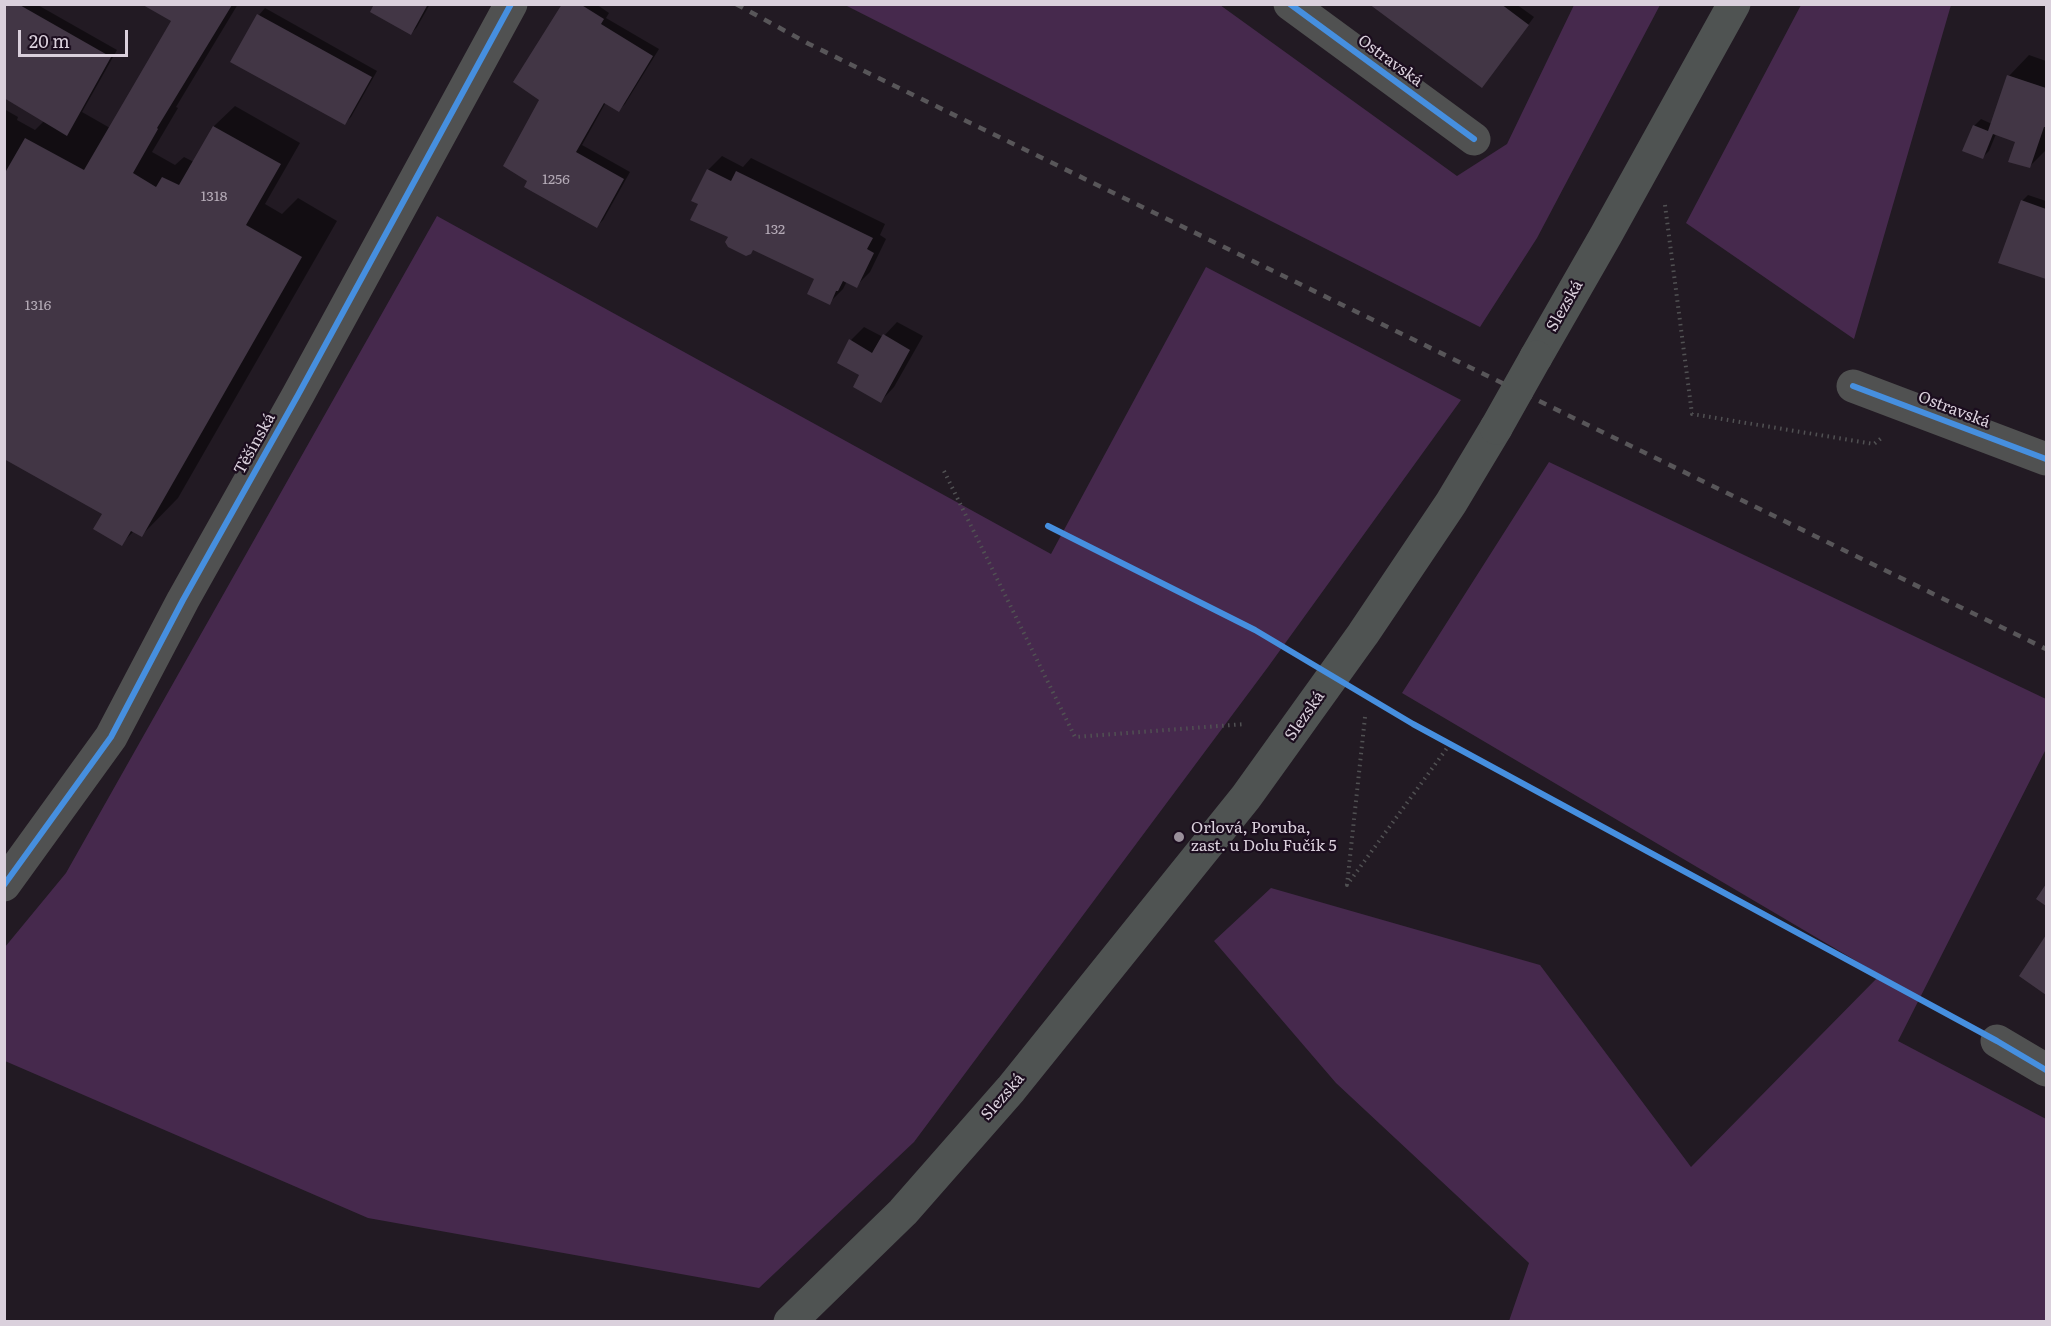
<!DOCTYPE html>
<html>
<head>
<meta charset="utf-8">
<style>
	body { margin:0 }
	#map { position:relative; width:2051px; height:1326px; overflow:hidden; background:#221a23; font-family:Literata,serif }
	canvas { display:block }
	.frame { position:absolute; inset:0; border:6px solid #dad0dc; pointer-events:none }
	.scale { position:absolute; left:18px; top:30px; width:110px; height:27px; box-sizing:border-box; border:3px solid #dad0dc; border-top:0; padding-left:8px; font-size:18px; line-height:21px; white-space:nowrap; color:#dad0dc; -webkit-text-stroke:4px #1b0d1e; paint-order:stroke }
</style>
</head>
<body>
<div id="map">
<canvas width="2051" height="1326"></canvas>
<div class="frame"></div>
<div class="scale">20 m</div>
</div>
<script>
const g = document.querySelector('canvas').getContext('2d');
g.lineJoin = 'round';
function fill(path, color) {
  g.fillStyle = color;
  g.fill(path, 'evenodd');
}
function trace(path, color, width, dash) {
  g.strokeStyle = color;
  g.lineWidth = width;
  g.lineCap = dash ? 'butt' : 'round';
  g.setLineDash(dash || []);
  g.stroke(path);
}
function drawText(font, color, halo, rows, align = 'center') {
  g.font = font + ' Literata,serif';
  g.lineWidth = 4.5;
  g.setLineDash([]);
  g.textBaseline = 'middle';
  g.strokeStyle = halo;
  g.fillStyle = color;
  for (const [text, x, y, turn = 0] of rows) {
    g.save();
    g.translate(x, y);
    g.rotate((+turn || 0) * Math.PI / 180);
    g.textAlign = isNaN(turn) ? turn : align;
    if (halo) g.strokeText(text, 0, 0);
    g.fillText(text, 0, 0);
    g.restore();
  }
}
fill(new Path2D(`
	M845,5H1220L1457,176L1507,144L1574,5H1660L1537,238L1480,327Z
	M1801,5H1951L1854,339L1686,223Z
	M437,216L1051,554L1206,267L1461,400L1268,667L914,1142L759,1288L368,1218L5,1061V947L66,873Z
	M1549,462L2046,699V749L1898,1041L2046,1119V1321H1509L1529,1263L1336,1083L1214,941L1271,888L1540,965L1691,1167L1880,975L1402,693Z`), '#46294d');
fill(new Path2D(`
	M4,4H36L117,50L82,112L110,128L174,20L146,4H238L176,107L178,108L152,152L175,165L184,157L194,162L214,126L235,106L300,143L265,204L282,214L298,198L337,221L178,498L142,535L134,531L121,544L104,514L4,457V109L18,117L17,120L35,130L45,120Z
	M376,4H430L417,27L411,34Z
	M564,4H596L609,13L606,18L659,49L625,104L619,110L606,102L582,145L630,172L603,220L596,227L541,99Z
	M1371,4H1516L1534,17L1488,79Z
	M265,8L377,71L351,117L345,123L259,15Z
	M2029,55L2046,61V150L2029,167L2017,141L1996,134L1989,151L1982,158L1974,126L1981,119L1992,124L2009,76Z
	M722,156L743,167L751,158L885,224L880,235L886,239L870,272L856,286L847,281L843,289L829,303L816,279L730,237L700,204L708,170Z
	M2028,195L2046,201V278L2000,262L2022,201Z
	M897,322L923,336L894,387L881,401L861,375L851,340L864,327L883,337Z
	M2046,938V993L2021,975Z`), '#0007');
fill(new Path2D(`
	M4,4H18L111,57L67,136L4,98Z
	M374,4H428L411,35L370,12Z
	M562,4H580L604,19L601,24L653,56L619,112L604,103L576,152L624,179L597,228L524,187L527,181L503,166L539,100L513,82Z
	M1369,4H1501L1529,25L1482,88Z
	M143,5H232L157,128L158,129L133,173L156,187L162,177L179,185L213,126L281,164L246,225L302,257L142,537L131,531L122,546L93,529L102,514L4,459V170L6,171L25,138L84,170L171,21Z
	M257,14L372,77L345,125L230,62Z
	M2007,75L2046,88V127H2044L2030,168L2008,162L2015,142L1993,134L1983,159L1962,151L1973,125L1988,131Z
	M707,169L731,181L736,171L873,238L867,249L874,253L857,288L843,281L838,291H836L830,305L807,294L814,279L753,250L751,254L746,256L728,247L725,242L728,237L690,220L698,204L691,201Z
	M2021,200L2046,209V279L1998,263Z
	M883,334L910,350L881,403L853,387L859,375L837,363L849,339L872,353Z
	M2046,884V906L2036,899Z
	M2046,935V995L2019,976Z`), '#423645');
trace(new Path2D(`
	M1665,205L1692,414L1874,444L1884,436
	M944,471L1075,737L1245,724
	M1365,717L1347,885L1450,744`), '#515153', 4, [1.5, 4.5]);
trace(new Path2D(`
	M1290,4L1474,139
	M1853,386L2046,459
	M4,885L111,737L183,600L298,395L511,4
	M1997,1041L2046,1070`), '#505151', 33);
trace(new Path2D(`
	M1536,357L1606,235L1734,4
	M790,1322L903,1212L1011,1089L1246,797L1363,634L1451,503L1496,428`), '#4f5352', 33);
trace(new Path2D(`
	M736,4L809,44L2046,649`), '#585659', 4.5, [8, 8]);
trace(new Path2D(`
	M1496,428L1536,357`), '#4f5352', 33);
trace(new Path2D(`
	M1290,4L1474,139
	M1853,386L2046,459
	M1048,526L1255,630L1413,724L1997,1041L2046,1070
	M4,885L111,737L183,600L298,395L511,4`), '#468fdf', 6);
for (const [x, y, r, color] of [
	[1179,837,6,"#9a909b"]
]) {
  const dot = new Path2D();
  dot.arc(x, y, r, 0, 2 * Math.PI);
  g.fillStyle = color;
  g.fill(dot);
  trace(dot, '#1b0d1e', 2);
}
drawText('14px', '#b4aab6', null, [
	["1256",556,180],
	["1318",214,197],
	["132",775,230],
	["1316",38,306]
]);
drawText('16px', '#dad0dc', '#1b0d1e', [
	["Ostravská",1390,61,36],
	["Slezská",1565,306,-60],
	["Ostravská",1954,410,21],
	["Těšínská",255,444,-61],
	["Slezská",1305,716,-55],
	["Slezská",1003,1097,-49]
]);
drawText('16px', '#dad0dc', '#1b0d1e', [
	["Orlová, Poruba,",1191,828],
	["zast. u Dolu Fučík 5",1191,846]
], 'left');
</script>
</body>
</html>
